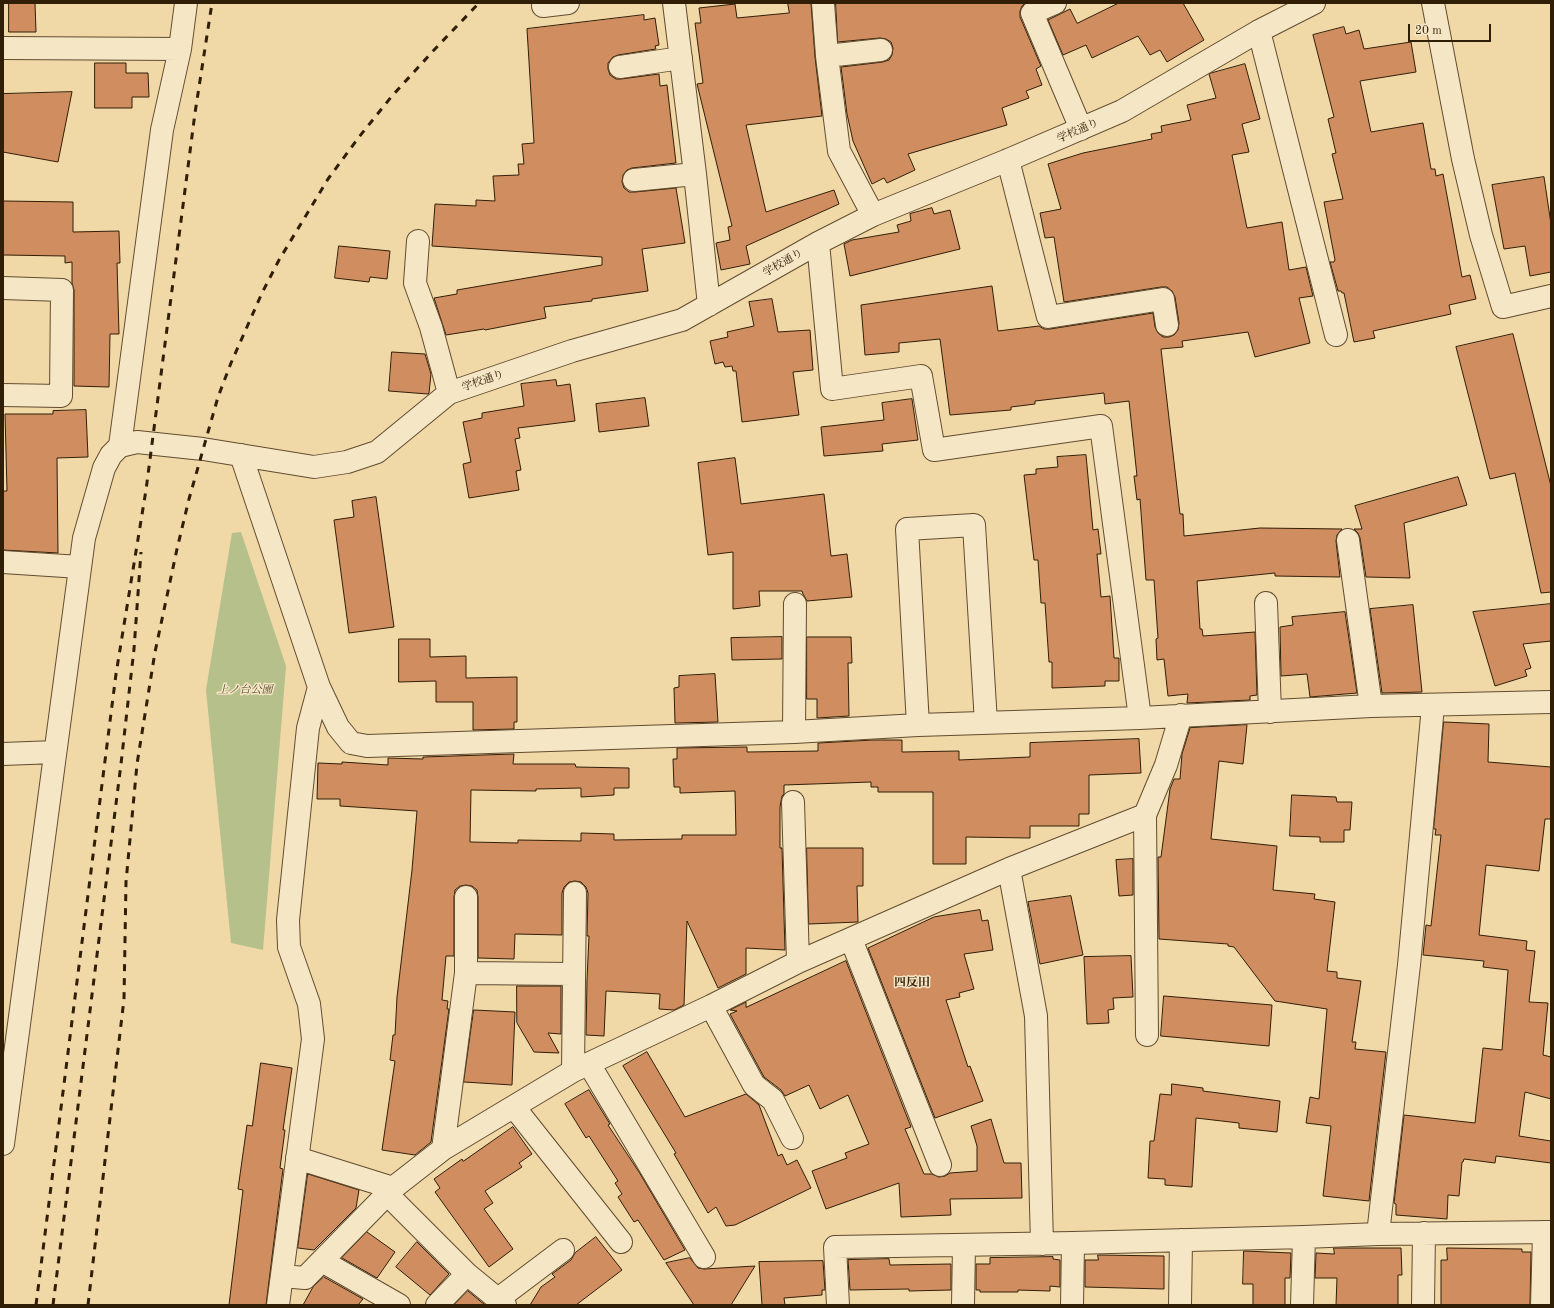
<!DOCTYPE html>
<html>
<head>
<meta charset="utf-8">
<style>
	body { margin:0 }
	#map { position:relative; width:1554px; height:1308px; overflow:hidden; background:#f0d8a7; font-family:"Old Standard TT",serif }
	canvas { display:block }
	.frame { position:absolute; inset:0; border:4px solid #311e07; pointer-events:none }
	.scale { position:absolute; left:1408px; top:24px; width:83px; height:18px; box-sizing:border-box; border:2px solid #311e07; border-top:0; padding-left:5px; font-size:12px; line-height:14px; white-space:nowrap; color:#311e07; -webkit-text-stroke:3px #f5e6c6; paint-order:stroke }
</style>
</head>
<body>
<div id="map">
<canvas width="1554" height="1308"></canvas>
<div class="frame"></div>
<div class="scale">20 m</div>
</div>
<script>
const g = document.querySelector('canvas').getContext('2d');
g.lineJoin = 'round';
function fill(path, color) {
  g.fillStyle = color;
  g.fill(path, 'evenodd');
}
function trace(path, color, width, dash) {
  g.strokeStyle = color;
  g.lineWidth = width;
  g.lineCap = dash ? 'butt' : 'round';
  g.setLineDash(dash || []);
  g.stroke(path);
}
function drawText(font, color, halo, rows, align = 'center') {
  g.font = font + ' "Old Standard TT","Noto Serif JP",serif';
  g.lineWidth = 3;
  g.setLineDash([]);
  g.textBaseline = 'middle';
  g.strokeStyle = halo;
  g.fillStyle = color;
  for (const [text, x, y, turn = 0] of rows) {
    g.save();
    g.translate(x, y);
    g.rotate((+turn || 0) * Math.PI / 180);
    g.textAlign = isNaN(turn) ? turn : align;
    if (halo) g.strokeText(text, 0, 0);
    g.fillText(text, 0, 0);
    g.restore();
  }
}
fill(new Path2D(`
	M241,532L286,666L263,950L231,943L206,690L232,533Z`), '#b5c08b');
const building = new Path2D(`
	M9,3H35L36,32H9Z
	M788,3H811L815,57L822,116L746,125L766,212L834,190L839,204L746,246L750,264L721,270L716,243L730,240L728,227L732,226L697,84L703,83L695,23H701L699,8L735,4L737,18L789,13Z
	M836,3H1025L1022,6L1020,11V17L1041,66L1036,69L1042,85L1026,91L1029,98L1002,108L1007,125L908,154L915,170L887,183L884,178L872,184L853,141L847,114L841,67L883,62L889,60L892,55L893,48L891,42L886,39L880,38L838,42Z
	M1119,3H1183L1204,40L1167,62L1160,50L1150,55L1138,36L1092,58L1086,45L1063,55L1048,20L1070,9L1077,23Z
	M644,15V20L655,18L659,45L655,46L656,49L618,55L613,57L608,63V69L610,75L616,79H621L659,74L660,86L667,85L676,163L632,168L627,170L623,175L622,182L624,188L629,192H635L676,188L685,243L642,249L648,291L592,299V301L544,307L546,318L485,330L484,329L446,335L434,298L457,294V290L602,265V257L432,246L435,204L476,206V200L495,201L493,176L519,175L518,164H524L522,144L534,143L527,29Z
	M1344,27L1346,34L1359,30L1364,49L1411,42L1416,72L1360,81L1371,132L1423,123L1431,169H1435L1436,176L1443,174L1462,277L1470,275L1476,299L1449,305L1451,314L1373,331L1375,338L1354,342L1344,293H1342L1341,291H1338L1330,262H1334L1335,260L1324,202L1343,199L1332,154L1336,153L1328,119L1334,117L1313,35Z
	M95,63H126V73H148L149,97H132V108H95Z
	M1245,64L1260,119L1242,124L1249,152L1232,155L1247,228L1282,222L1289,270L1306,267L1313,296L1299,298L1310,343L1255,357L1248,332L1182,341L1183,347L1161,349L1180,514H1183L1184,536L1260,528L1342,529L1337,535L1336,541L1340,577L1275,576V573L1197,581L1200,629H1202L1203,636L1255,632L1257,695L1250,696V700L1187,703L1188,694L1168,696L1164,659L1157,660L1156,639L1158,638L1154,580H1146L1140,499L1137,500L1134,476H1137L1129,401L1105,404L1104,393L1035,401V404L1011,407V410L950,415L940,339L899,343V352L865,355L861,305L992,286L998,331L1039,326L1044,329H1050L1153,313L1155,327L1158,333L1163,337H1169L1174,335L1178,330L1179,323L1175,297L1172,291L1167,287H1161L1064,302L1054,237L1045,238L1040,213L1061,209L1048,164L1083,153L1152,139L1151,134L1162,132L1161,126L1191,120L1187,105L1216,98L1209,74Z
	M72,92L58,162L3,152V94Z
	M1544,177L1551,224V272L1530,276L1525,246L1504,249L1492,185Z
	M3,201L73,202V232L119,231L120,263H117L119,334H110L109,387L74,386V290L72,283V262L65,263V256L3,255Z
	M932,208L934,214L950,210L960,249L850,276L844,244L852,240L899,232L897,225L911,221L910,214Z
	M339,246L390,251L387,279L370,277L369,282L335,278Z
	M772,299L778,332L810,330L813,370L793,372L799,415L742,422L736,371H733L732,366L725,367L723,362L715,364L710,341L728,337L727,332L754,326L749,302Z
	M1513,334L1551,486V592L1541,593L1515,473L1490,479L1456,347Z
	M392,352L425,354L431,374L429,393L428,394L389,391Z
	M556,380L557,386L570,384L575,421L518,428L520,438L515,439L521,470L516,471L519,490L469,498L463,464L471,462L463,422L482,418V413L524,406L521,384Z
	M645,398L649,426L599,432L596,404Z
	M912,399L918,440L882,444L883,451L824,456L821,427L884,420L882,403Z
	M86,410L88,457L57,458L58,553L3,550V491H7L5,414H53V411Z
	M1086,455L1093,530L1098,529L1101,554H1097L1101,597L1110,596L1114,658H1119V681H1105V686L1052,688V662H1049L1045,603H1041L1038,560H1034L1024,475L1036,474V469L1058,467L1057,457Z
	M735,458L741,504L824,494L831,556L847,554L852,597L807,601L803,594L802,591H759L760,606L733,609V552L708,555L698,463Z
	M1458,477L1467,505L1404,523L1410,578L1366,577L1360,538L1358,533L1354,529H1362L1355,506Z
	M376,497L394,627L349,633L334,520L354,517L352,501Z
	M1551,604V641L1523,644L1531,668L1525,670L1527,676L1495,686L1473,612Z
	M1413,605L1422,692L1382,693L1370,609Z
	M1345,612L1357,693L1310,697L1307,674L1281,676L1280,627L1293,625L1292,617Z
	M782,637V659L732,660L731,638Z
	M807,637H851L852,663H848L849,716L817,718V699H807Z
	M399,639H430V657L466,656V678L517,677V722H514V729L473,730V702H436V681L399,682Z
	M715,674L718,722L675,723L674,688L679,687V676Z
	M1444,722L1489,724L1488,762L1551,767V819H1545L1539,871L1486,865L1479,935L1527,941L1526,950L1535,951L1529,1002L1548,1003L1543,1055L1551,1057V1099L1525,1092L1519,1136L1551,1141V1163L1496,1156L1495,1163L1464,1159L1463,1162H1462L1459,1196L1448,1195L1447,1219L1396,1215V1204L1394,1203L1404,1115L1475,1123L1483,1048L1502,1050L1508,970L1483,967L1484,961L1423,955L1426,925L1431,926L1441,835H1435L1436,829H1434Z
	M1247,725L1243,764L1219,761L1211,839L1277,846L1273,890L1315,894L1314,899L1335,902L1327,971L1337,972V978L1361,981L1352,1042H1356L1355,1049L1386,1052L1369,1201L1323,1196L1331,1126L1306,1123L1310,1097L1319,1099L1327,1009L1275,1001L1234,947L1228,946V944L1159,939L1158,857H1161L1170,789L1174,779H1180L1182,754L1190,728Z
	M1139,739L1141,773L1089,775V814H1079V826H1030V838L966,837V864H933V792H878V787H871V782L784,785V794L782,796L780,807V848H782L785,950L746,948V974L718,988L687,921L684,1005L674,1010L659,1009L660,994L606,991L604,1036L586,1035L587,980L589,936H587L588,893L586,887L581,882L575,881L569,882L564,887L562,893V935L515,934L514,959L478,958V897L477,890L472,886L466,885L460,886L455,890L454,897V956H446L442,1000L448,1001L447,1009H449L431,1142L415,1155L382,1150L395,1061L390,1060L393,1035H395L397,997L412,870L417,811L340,806V799H317L318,763L342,764V762L388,765V758L423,759V757L514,754L513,764H575L576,767L629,768V788H614V795L581,797V788L536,789V791L471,790L470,842L518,843V840L581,841V833L614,834V840L682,839V835H736L735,791L680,793V787H674L673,759H677V748L747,747V752L818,751V743L873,740H902V752L959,751V760L1030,757V743Z
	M1292,795L1336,797L1337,802H1352L1350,830H1344V842H1320V837L1290,836Z
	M807,848H863V886H857L858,922L809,924Z
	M1133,859V895L1119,896L1116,860Z
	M1071,896L1083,955L1040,964L1028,902Z
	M980,910L982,921L988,920L993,950L964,954L974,989L959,993L960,997L946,1000L968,1067L970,1066L983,1101L935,1118L868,948L934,917Z
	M1131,956L1133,997L1113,998L1114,1009L1108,1010L1109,1023L1087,1024L1084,957Z
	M846,961L911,1127L905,1129L924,1174H932L939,1177L945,1176L950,1173L977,1171V1146L971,1126L991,1119L1004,1163H1021L1022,1198L950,1199L951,1215L901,1217L899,1183L826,1209L812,1171L847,1158L845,1153L869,1144L848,1095L820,1109L809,1085L785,1096L781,1090L764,1077L730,1014L737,1011L730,1010L746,1002V1007Z
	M517,986H561V1034L548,1033L559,1053L534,1052L517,1023Z
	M1164,996L1272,1005L1269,1046L1161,1036Z
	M474,1010L515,1012L512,1085L464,1082Z
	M647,1052L685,1117L746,1094L759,1105L778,1156L782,1154L787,1165L797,1160L811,1188L735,1225L726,1226L716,1207L708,1213L674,1154L676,1153L623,1066Z
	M261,1063L292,1068L283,1130H285L280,1168L283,1169L266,1305H229L243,1190L238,1189L247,1125L252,1126Z
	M1172,1084L1203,1088V1091L1280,1101L1277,1132L1239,1128V1123L1196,1118L1192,1187L1165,1185V1179L1148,1178L1150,1141H1154L1160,1094L1171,1095Z
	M589,1090L610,1124L608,1125L639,1172L685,1250L664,1260L638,1220L634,1222L618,1197L622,1194L615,1183L618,1181L589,1136L586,1138L565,1104Z
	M513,1127L532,1154L519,1163L522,1167L485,1191L493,1203L484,1209L513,1249L489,1267L435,1192L440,1188L434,1179L462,1159L463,1161Z
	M308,1174L359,1190L356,1208L314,1250L298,1248Z
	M367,1232L395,1252L377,1278L342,1258Z
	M596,1237L622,1270L576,1305H530L541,1287L555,1277L552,1274L571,1260L575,1253Z
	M417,1242L449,1274L430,1295L396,1267Z
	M1334,1248H1401L1402,1275H1398V1305H1336L1337,1278H1315L1316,1253L1334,1254Z
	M1447,1248L1522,1249V1252H1531L1530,1305H1441V1260H1447Z
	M1244,1251L1291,1253L1290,1278H1285V1305H1253V1284H1243Z
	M1098,1255L1164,1256V1289L1085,1287V1260H1098Z
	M1053,1257V1259L1060,1260V1287L1050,1286V1291L1018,1290V1292H980V1290H976V1264H990V1258Z
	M690,1258L698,1268L704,1269L755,1266L731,1305H694L666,1263Z
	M889,1259L890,1265L951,1264V1290L909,1291V1289L850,1290L848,1260Z
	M823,1261L825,1290H822V1295L784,1298L785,1305H762L759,1262Z
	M324,1277L363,1299L358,1305H303L313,1287Z
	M468,1291L485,1305H454Z`);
fill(building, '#d08d60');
trace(building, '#311e07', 1);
const minor = new Path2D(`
	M674,3L695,174L709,305
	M823,3L827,56L839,151L873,215
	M1055,3L1032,13L1081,129
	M1433,3L1463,159L1481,235L1503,307L1551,296
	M543,6L568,3
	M1259,31L1336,335
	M3,48L180,49
	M827,56L881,50
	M620,67L681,58
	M1008,160L1048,317L1163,299L1167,325
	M634,180L695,174
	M418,241L415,283L431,327L449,393
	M818,243L832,389L921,376L934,450L1101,426L1140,718
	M3,288L62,290L61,396L3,395
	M120,446L162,130L180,49L186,3
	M241,455L319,687L338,727L351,743L367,746L794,732L918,725L1140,718L1371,706L1551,702
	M1348,540L1371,706
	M3,562L80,567
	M1266,603L1270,712
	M918,725L907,529L974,525L986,723
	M794,732L795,604
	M3,754L55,752
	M793,802L798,962
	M1145,815L1147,1035
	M1009,869L1036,1016L1042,1244
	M851,939L940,1165
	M466,973L573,974
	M711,1006L754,1085L773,1100L792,1138
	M589,1064L704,1257
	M573,1071L575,893
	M514,1107L621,1242
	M3,1144L84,538L104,468L111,455L120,446L137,442L203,449L314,467L347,462L377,452L449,393L572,351L682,320L818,243L873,215L1008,160L1122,111L1259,31L1314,3
	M443,1149L466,973V897
	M297,1158L393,1188
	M387,1194L467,1274L505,1305
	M1378,1234L1409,965L1433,706
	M322,1261L399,1305
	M282,1276L305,1278L393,1188L443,1149L573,1071L711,1006L798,962L1009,869L1145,815L1166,765L1181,715
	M498,1299L563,1250
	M278,1305L313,1039L309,1004L289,947L288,920L308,728L319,687
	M437,1305L467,1274
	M838,1305L835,1247L1073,1243L1304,1237L1378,1234L1551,1232
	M963,1305L964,1245
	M1072,1305L1073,1243
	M1180,1305L1181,1240
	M1302,1305L1304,1237
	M1423,1305L1424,1233
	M1542,1305L1544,1232`);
trace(minor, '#614c2f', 24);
trace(minor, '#f5e6c6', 22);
trace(new Path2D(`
	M36,1305L116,674L146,490L195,113L212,3
	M53,1305L121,764L134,649L141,552
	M88,1305L124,999L126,882L137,764L155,652L177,549L189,499L218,397L231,363L262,293L279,260L328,179L359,137L392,96L434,50L479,3`), '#311e07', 3, [7, 7]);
drawText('11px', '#311e07', '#f5e6c6', [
	["学校通り",1078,131,-24],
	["学校通り",783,263,-30],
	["学校通り",483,381,-19]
]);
drawText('italic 11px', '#594f2f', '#f5e6c6', [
	["上ノ台公園",245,690]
]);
drawText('bold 12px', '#311e07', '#f5e6c6', [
	["四反田",912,983]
]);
</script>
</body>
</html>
